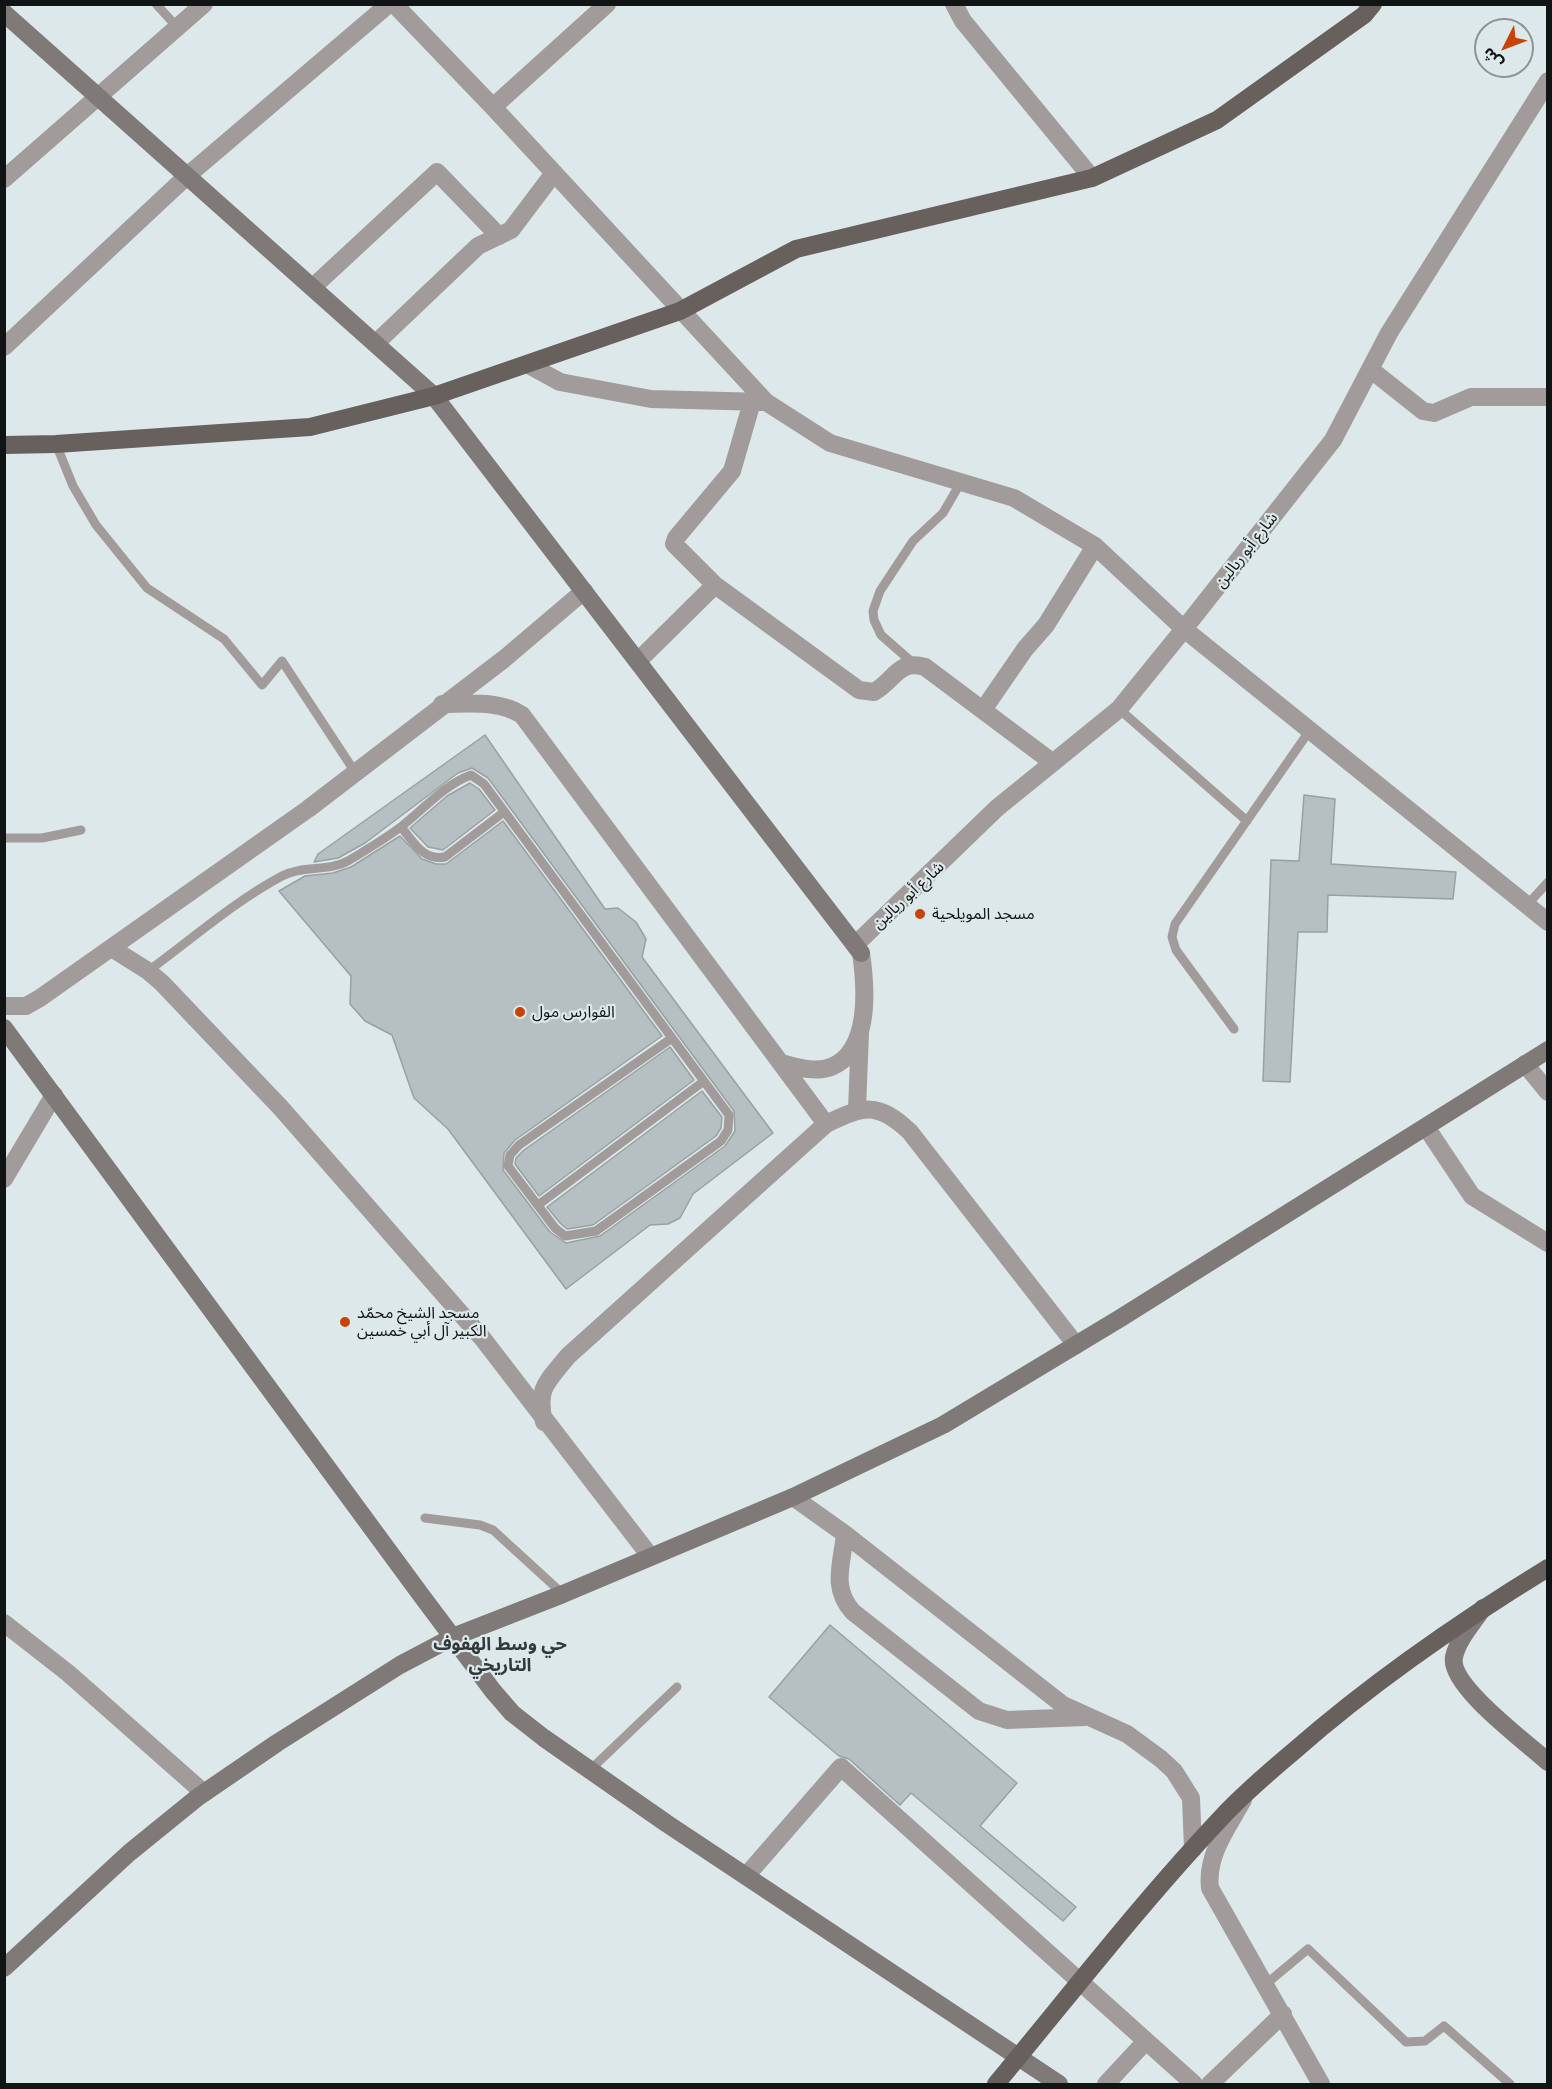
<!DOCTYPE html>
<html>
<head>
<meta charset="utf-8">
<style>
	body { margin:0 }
	#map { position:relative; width:1552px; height:2089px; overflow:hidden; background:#dde8eb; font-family:Ubuntu,"Noto Sans Arabic",sans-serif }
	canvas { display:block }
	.frame { position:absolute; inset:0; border:6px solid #101415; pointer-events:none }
	.north { position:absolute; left:1474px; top:18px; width:60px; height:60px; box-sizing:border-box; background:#dde8eb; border:2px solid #8b9395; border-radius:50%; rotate:228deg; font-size:16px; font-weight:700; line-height:24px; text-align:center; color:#101415 }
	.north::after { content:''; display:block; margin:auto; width:21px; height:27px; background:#c94208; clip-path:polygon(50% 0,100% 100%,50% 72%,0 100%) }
</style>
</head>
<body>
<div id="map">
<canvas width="1552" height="2089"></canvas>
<div class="frame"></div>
<div class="north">ش</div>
</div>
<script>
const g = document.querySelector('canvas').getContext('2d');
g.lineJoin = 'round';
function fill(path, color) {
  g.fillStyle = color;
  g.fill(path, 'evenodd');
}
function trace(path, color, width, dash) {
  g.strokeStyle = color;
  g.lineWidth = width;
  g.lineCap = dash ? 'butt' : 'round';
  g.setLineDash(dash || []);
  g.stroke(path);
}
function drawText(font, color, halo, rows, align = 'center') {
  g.font = font + ' Ubuntu,"Noto Sans Arabic",sans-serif';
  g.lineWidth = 4.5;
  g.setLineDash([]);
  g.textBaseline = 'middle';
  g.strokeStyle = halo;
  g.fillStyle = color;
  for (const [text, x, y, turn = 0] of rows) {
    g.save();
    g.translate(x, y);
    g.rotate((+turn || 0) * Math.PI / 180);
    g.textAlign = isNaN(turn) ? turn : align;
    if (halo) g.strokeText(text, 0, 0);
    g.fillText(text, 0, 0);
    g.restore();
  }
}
const building = new Path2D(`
	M485,735L605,909L618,908L636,922L646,939L642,957L773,1133L693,1194L680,1218L668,1224L650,1225L566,1289L448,1129L414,1098L392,1035L365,1021L350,1004L351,976L279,891L305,876L333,873L351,867L400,836L422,859L436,864H446L503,821L662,1036L515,1140L504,1153L503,1170L550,1232L566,1243L600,1236L725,1146L735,1131L734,1111L488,778L472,768L458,773L365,843L338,858L314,862L318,854Z
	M470,783L479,789L495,810L443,850L428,847L410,828L447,796Z
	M1304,795L1335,799L1331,864L1456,872L1453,899L1328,895L1327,932H1298L1290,1082L1263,1081L1271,860L1299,861Z
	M670,1047L694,1080L539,1196L515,1164L516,1158L524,1150Z
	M702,1091L722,1117L721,1128L716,1136L593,1225L567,1229L560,1223L547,1207Z
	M830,1625L1017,1783L980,1826L1076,1907L1063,1921L911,1793L900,1805L849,1759L839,1756L769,1697Z`);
fill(building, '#b6c0c3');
trace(building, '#97a1a4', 1.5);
trace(new Path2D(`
	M156,4L178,28
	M56,444L73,486L96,525L147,588L224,639L262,685L282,661L355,772
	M913,663L881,635L874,620L873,611L880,591L913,541L943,513L961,482
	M1119,709L1247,821
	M401,827C414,842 423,861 445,857L504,812
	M4,838H42L81,830
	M1527,905L1548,882
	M148,971C192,939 235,901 282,876C303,865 328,872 348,861C366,850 385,839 402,826C424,809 444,785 471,775L484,784L729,1115L728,1130L721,1141L596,1231L565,1236L555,1228L508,1166L510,1155L519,1145L672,1038
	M1234,1029L1176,950L1172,937L1175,924L1310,730
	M538,1205L704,1081
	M425,1518L480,1525L493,1530L563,1594
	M590,1770L677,1687
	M1266,1984L1308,1949L1406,2042L1425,2041L1444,2026L1510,2084`), '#a19c9b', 9);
trace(new Path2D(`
	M394,4L493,107L766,402L830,443L1014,498L1095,546L1184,629L1548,922
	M954,4L963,21L1092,178
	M493,107L607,4
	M4,179L204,4
	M313,287L437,172L499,236
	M376,343L478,246L511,230L554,173
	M4,347L187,176L389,4
	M527,364L560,382L651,399L764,402
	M1370,369L1423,411L1434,413L1471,397H1548
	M752,402L732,471L676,538L674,544L715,585L859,690L874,692C895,680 898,659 925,667L1052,762
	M638,661L715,585
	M442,704C469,704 499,700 522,715L826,1124L568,1356C547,1382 536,1388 544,1422
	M983,710L1025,649L1046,625L1095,546
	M855,945L997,808L1119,709L1184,629L1333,440L1389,333L1548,81
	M113,949L148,971L162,983L281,1108L483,1339L650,1556
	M4,1006H26L40,998L308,809L504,659L584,591
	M781,1063C797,1067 815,1073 831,1067C871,1051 866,987 861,953
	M1525,1064L1548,1092
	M857,1109L860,1034
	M826,1124C864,1106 877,1101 910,1132L1076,1345
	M1426,1127L1472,1196L1548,1243
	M4,1179L54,1095
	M793,1497L845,1534L1063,1705L1127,1734L1161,1759L1174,1771L1191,1798L1193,1849
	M845,1534C842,1564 831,1588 853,1612L979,1711L1007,1720L1085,1717
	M4,1623L68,1673L204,1793
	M1243,1800C1228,1827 1206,1855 1210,1888L1321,2084
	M746,1876L841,1767L1194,2084
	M1106,2084L1145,2042
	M1210,2084L1283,2014`), '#a19c9b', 18);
trace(new Path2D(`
	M4,13L434,396L861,953
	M4,1028L421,1595L493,1691L512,1713L544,1738L666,1823L1059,2084
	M1483,1608C1473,1623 1458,1639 1454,1657C1448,1685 1526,1742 1548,1762
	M4,1968L129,1853L198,1797L277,1743L400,1665L453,1637L563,1594L793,1497L943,1425L1119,1319L1548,1050`), '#7f7977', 18);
trace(new Path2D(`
	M4,445L56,444L310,427L434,396L680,311L796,249L1092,178L1217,120L1364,15L1373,4
	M996,2084C1070,1995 1141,1903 1221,1818C1243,1794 1269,1772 1294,1751C1373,1682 1458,1623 1548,1568`), '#68605d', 18);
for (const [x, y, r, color] of [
	[920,914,6,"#c94208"],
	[520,1012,6,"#c94208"],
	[345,1322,6,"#c94208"]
]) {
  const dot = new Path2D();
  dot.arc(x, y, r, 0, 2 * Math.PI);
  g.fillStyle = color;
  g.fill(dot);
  trace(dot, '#dde8eb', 2);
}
drawText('16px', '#101415', '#dde8eb', [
	["شارع أبو ريالين",1246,550,-52],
	["شارع أبو ريالين",908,895,-43]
]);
drawText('16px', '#101415', '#dde8eb', [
	["مسجد المويلحية",932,914],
	["الفوارس مول",532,1012],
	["مسجد الشيخ محمّد",357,1313],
	["الكبير آل أبي خمسين",357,1331]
], 'left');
drawText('bold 18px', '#30393b', '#dde8eb', [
	["حي وسط الهفوف",500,1644],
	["التاريخي",500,1665]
]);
</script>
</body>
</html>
